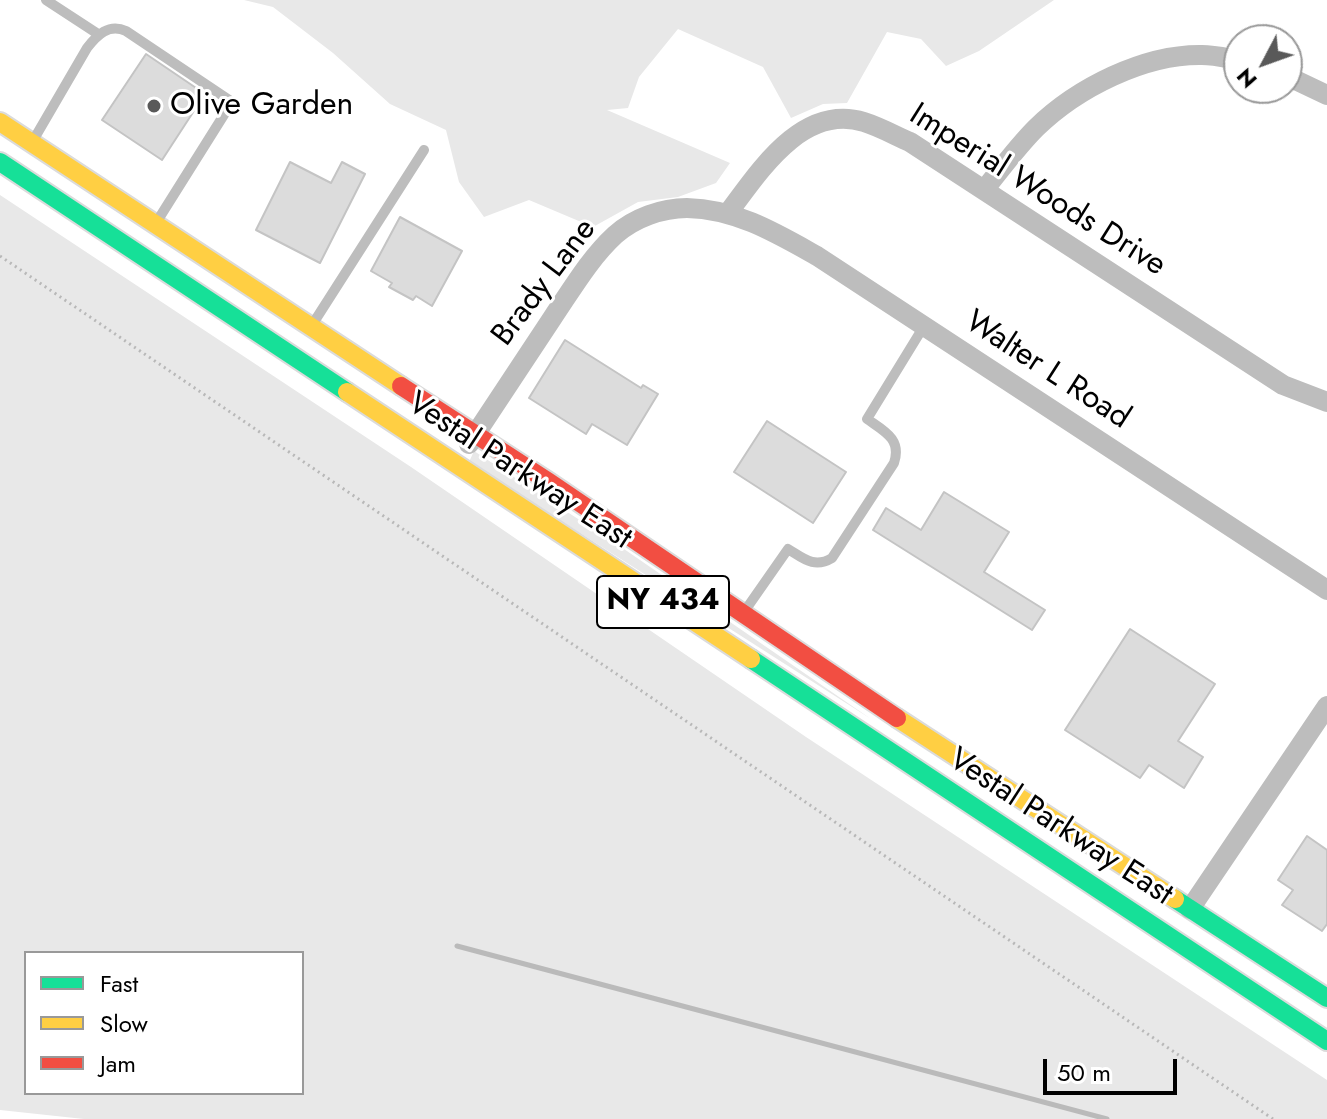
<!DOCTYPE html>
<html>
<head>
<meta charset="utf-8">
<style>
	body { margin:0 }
	#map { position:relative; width:1327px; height:1119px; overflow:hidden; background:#fff; font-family:Jost,sans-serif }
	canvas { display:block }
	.legend { position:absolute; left:24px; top:951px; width:280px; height:144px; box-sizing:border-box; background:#fff; border:2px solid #999; margin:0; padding:10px 14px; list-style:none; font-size:24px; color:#000 }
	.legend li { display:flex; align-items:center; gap:16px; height:40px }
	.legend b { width:40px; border:2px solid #999 }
	.north { position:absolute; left:1223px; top:24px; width:80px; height:80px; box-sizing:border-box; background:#fff; border:2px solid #999; border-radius:50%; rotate:229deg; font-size:22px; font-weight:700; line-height:32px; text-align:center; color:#000 }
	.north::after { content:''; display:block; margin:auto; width:28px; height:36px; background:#595959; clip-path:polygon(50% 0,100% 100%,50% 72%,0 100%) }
	.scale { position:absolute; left:1043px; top:1059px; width:134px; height:36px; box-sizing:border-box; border:4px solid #000; border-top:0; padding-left:10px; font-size:24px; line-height:28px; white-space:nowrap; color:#000; -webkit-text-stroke:6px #fff; paint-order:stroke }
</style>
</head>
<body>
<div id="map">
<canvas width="1327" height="1119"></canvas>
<ul class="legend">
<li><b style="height:10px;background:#16e098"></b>Fast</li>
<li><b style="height:10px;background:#ffcf43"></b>Slow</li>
<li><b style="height:10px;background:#f24e42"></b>Jam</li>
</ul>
<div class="north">N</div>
<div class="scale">50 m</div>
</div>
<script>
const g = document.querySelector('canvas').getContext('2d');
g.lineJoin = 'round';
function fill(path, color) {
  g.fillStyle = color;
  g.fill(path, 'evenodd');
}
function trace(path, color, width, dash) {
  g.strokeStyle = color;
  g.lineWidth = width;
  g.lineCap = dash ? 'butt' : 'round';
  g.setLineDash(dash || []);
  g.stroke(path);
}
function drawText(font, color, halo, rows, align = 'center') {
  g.font = font + ' Jost,sans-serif';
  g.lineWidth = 6;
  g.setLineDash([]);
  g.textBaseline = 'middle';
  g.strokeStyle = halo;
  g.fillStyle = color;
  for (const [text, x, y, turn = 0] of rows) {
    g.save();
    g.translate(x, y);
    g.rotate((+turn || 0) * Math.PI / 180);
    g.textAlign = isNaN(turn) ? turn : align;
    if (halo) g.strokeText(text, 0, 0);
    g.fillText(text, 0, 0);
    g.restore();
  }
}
fill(new Path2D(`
	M244,0H1054L979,51L946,66L921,39L887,32L847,103L823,104L791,118L763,67L678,29L639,77L628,108L607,110L730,163L716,183L678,197L638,202L593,227L529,200L484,217L459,182L446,130L390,104L333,53L273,7Z
	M0,195L411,467L806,737L1327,1080V1119H84L0,1110ZM26,953H302V1093H26Z
	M474,451L624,549L871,719L469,462Z`), '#e8e8e8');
trace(new Path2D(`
	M457,946L1107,1119`), '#bababa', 5);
const building = new Path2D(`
	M146,54L205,94L162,160L102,120Z
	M290,162L331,183L342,162L365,174L320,263L256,230Z
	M400,217L462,251L432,306L416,296L413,300L389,287L392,283L371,271Z
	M565,340L641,388L643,385L658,394L627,445L592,424L586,434L529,398Z
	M767,421L846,472L813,523L734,472Z
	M944,492L1009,532L984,572L1045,610L1032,630L873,530L886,508L921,530Z
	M1130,629L1215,684L1178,741L1203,757L1184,788L1149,765L1140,778L1065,730Z
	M1307,836L1327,850V924L1322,931L1282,905L1293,890L1278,880Z`);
fill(building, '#dcdcdc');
trace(building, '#c4c4c4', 2);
const fast = new Path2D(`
	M0,162L347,392
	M751,659L1327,1041
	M1175,899L1327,998`);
const slow = new Path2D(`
	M0,122L401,386
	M347,392L751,659
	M897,718L1175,899`);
const jam = new Path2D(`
	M401,386L549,482L897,718`);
trace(fast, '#dbdbdb', 22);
trace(slow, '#dbdbdb', 22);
trace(jam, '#dbdbdb', 22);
trace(new Path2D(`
	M0,256L1273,1119`), '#b8b8b8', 3, [2, 4]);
trace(new Path2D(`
	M46,0L98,34
	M34,139L87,48C97,35 109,23 126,31L232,102L156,223
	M314,322L424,150
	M744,612L788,549C803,558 814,569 832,558L894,463C902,439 884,431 867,419L924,326`), '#bdbdbd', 10);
trace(new Path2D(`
	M1287,76L1327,95
	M984,190C1001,169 1017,147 1036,128C1077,88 1144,54 1202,55C1214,55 1227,58 1239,60
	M728,213C759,172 802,103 864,122C880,127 896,136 910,142L1283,385L1327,402
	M469,444C497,402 525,360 553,317C572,289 590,258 615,235C634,218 662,208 687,208C736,209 776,233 817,256L1327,590
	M1190,909L1327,706`), '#bdbdbd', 20);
trace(fast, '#16e098', 18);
trace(slow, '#ffcf43', 18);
trace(jam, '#f24e42', 18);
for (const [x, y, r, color] of [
	[154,106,8,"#595959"]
]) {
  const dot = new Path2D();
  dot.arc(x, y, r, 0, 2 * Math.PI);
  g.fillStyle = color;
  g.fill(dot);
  trace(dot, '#fff', 3);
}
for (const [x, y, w] of [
	[663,602,132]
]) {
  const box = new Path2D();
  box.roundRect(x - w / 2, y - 26, w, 52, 6);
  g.fillStyle = '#fff';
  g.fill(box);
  trace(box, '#000', 2);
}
drawText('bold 30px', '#000', null, [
	["NY 434",663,602]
]);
drawText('32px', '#000', '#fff', [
	["Olive Garden",170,106]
], 'left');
drawText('32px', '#000', '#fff', [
	["Imperial Woods Drive",1037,191,32],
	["Brady Lane",545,283,-53],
	["Walter L Road",1047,371,33],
	["Vestal Parkway East",519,472,33],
	["Vestal Parkway East",1060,828,33]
]);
</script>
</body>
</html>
